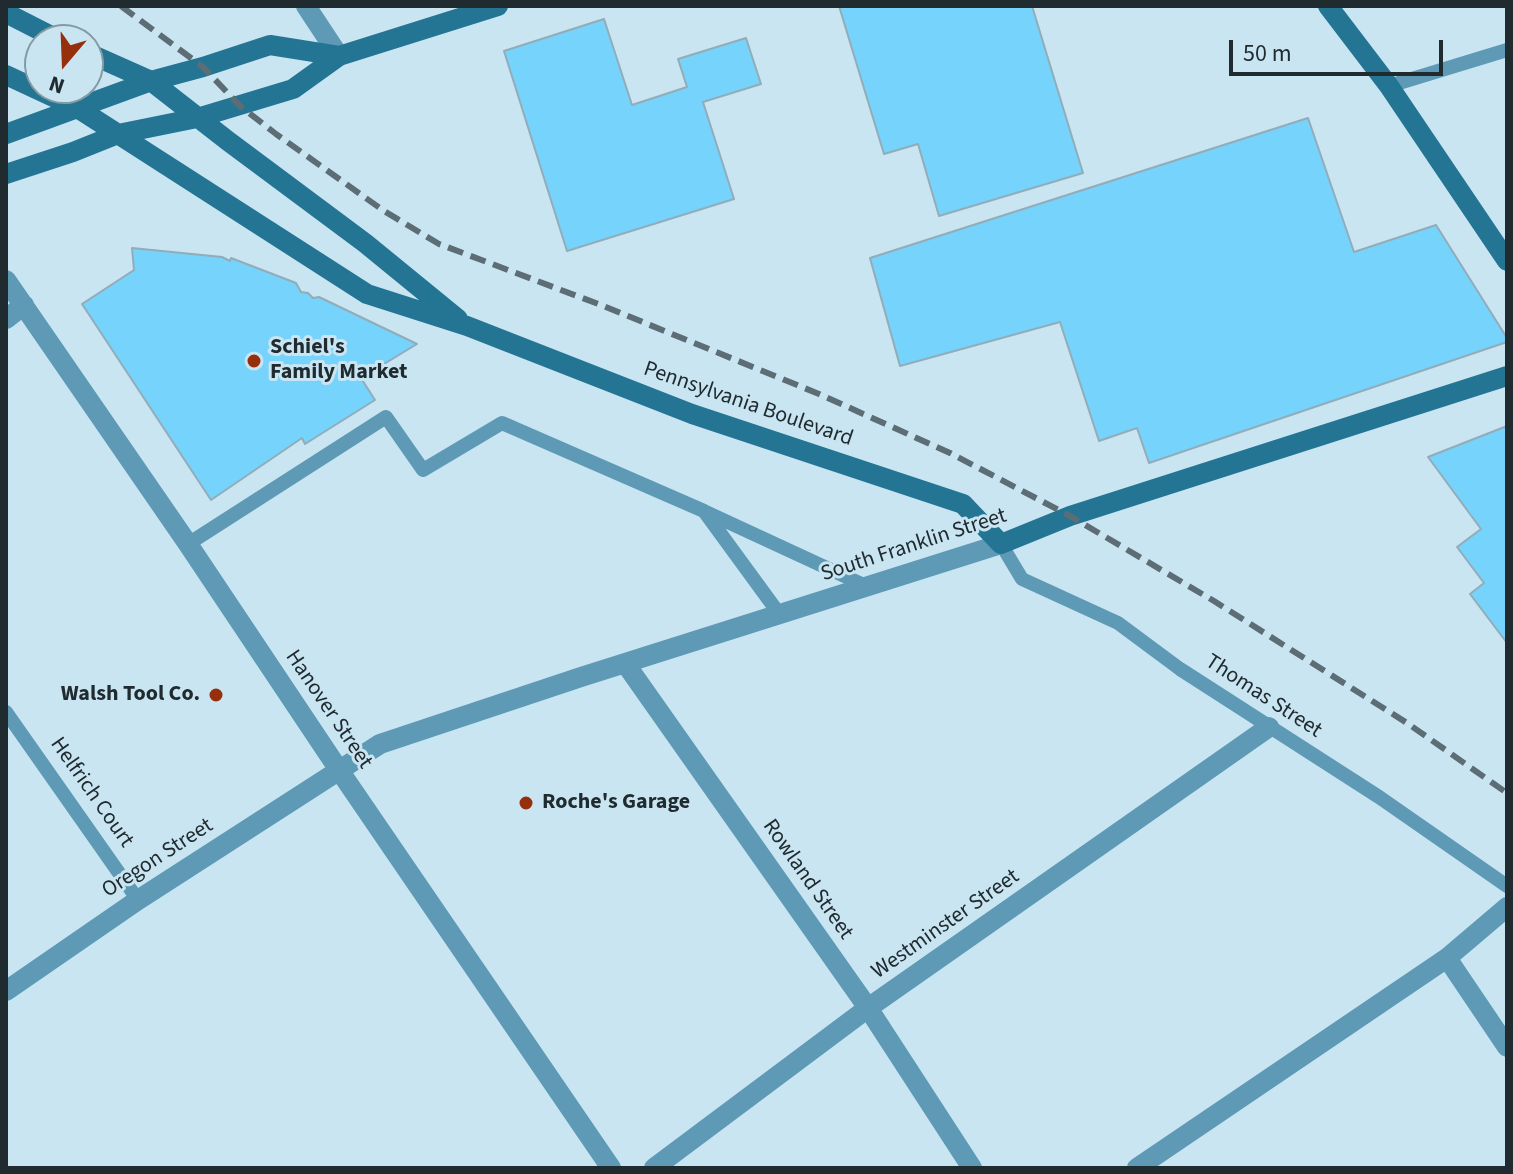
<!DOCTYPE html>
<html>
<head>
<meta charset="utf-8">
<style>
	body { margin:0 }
	#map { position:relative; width:1513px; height:1174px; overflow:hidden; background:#c9e5f2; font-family:"Source Sans 3",sans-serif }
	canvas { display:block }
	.frame { position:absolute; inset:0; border:8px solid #202b30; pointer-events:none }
	.north { position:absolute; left:24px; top:24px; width:80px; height:80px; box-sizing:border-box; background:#c9e5f2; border:2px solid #859ba4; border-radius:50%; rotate:199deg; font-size:22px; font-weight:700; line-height:32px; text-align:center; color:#202b30 }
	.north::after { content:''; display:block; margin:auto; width:28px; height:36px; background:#962f0c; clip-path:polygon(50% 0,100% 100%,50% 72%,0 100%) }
	.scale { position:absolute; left:1229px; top:40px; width:214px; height:36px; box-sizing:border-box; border:4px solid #202b30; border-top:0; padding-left:10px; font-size:24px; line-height:28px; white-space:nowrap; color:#202b30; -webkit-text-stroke:6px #c9e5f2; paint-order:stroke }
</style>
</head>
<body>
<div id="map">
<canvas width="1513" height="1174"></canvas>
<div class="frame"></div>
<div class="north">N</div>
<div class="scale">50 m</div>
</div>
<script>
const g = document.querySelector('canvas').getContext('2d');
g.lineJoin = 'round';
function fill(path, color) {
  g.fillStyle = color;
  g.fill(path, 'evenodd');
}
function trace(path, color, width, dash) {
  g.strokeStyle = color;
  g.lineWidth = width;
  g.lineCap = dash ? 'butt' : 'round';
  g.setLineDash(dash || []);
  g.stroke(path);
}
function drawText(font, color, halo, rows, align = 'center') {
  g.font = font + ' "Source Sans 3",sans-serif';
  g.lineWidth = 6;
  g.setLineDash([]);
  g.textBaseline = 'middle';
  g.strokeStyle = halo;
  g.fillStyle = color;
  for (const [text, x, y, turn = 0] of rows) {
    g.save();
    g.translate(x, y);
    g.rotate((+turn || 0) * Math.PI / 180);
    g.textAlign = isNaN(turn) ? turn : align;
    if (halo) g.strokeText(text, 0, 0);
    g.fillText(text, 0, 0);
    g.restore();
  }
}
const building = new Path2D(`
	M839,6H1032L1083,173L939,216L918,144L884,154Z
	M604,19L632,105L687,87L678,59L746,38L761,84L703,102L734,199L567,251L504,51Z
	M1308,118L1354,252L1436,225L1507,338V342L1149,463L1137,428L1099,441L1060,322L900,366L870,258Z
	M132,248L222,257L230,261L231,258L296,283L301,292L308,293L313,298L319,297L417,344L361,378L375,400L305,444L302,438L211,500L82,304L134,270Z
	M1507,426V643L1470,594L1484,583L1457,547L1481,529L1428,457Z`);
fill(building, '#76d3fb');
trace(building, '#92acb9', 2);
trace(new Path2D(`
	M1389,86L1507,50
	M706,512L866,586
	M188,544L386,417L423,470L502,423L704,511L780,615
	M1001,544L1022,579L1118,623L1180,669L1379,797L1507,886
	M6,712L138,900`), '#5e9ab5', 14);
trace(new Path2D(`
	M306,6L339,56
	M6,280L188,544L339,770L611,1168
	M6,319L24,305
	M625,663L868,1008L972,1168
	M1447,958L1507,1047
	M6,991L138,900L380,744L581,677L1001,544
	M654,1168L868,1008L1269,727
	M1137,1168L1447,958L1507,907`), '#5e9ab5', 20);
trace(new Path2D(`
	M1328,6L1389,86L1507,261
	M6,13L59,40
	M88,53L151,81L228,141L365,243L458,319
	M6,75L79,109L367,294L467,326L692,414L963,504L1001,544L1070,516L1507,376
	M6,134L151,81L203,67L270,45L339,56
	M6,174L73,152L118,134L197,118L293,89L339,56L498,6`), '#247594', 20);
trace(new Path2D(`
	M121,6L203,67L240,106L276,134L384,211L439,244L601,305L819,394L950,453L1070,516L1214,601L1407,723L1507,793`), '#5c6d75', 6, [16, 8]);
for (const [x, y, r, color] of [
	[254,361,8,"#962f0c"],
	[216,695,8,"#962f0c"],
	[526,803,8,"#962f0c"]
]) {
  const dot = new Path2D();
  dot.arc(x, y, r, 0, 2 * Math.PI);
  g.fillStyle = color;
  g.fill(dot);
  trace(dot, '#c9e5f2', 3);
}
drawText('bold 22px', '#202b30', '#c9e5f2', [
	["Schiel's",270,348],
	["Family Market",270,373],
	["Walsh Tool Co.",200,695,"right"],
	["Roche's Garage",542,803]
], 'left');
drawText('22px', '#202b30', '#c9e5f2', [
	["Pennsylvania Boulevard",748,405,19],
	["South Franklin Street",914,546,-18],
	["Thomas Street",1263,697,33],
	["Hanover Street",328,710,56],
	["Helfrich Court",91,793,55],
	["Oregon Street",158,859,-33],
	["Rowland Street",807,880,55],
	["Westminster Street",946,925,-35]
]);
</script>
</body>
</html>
